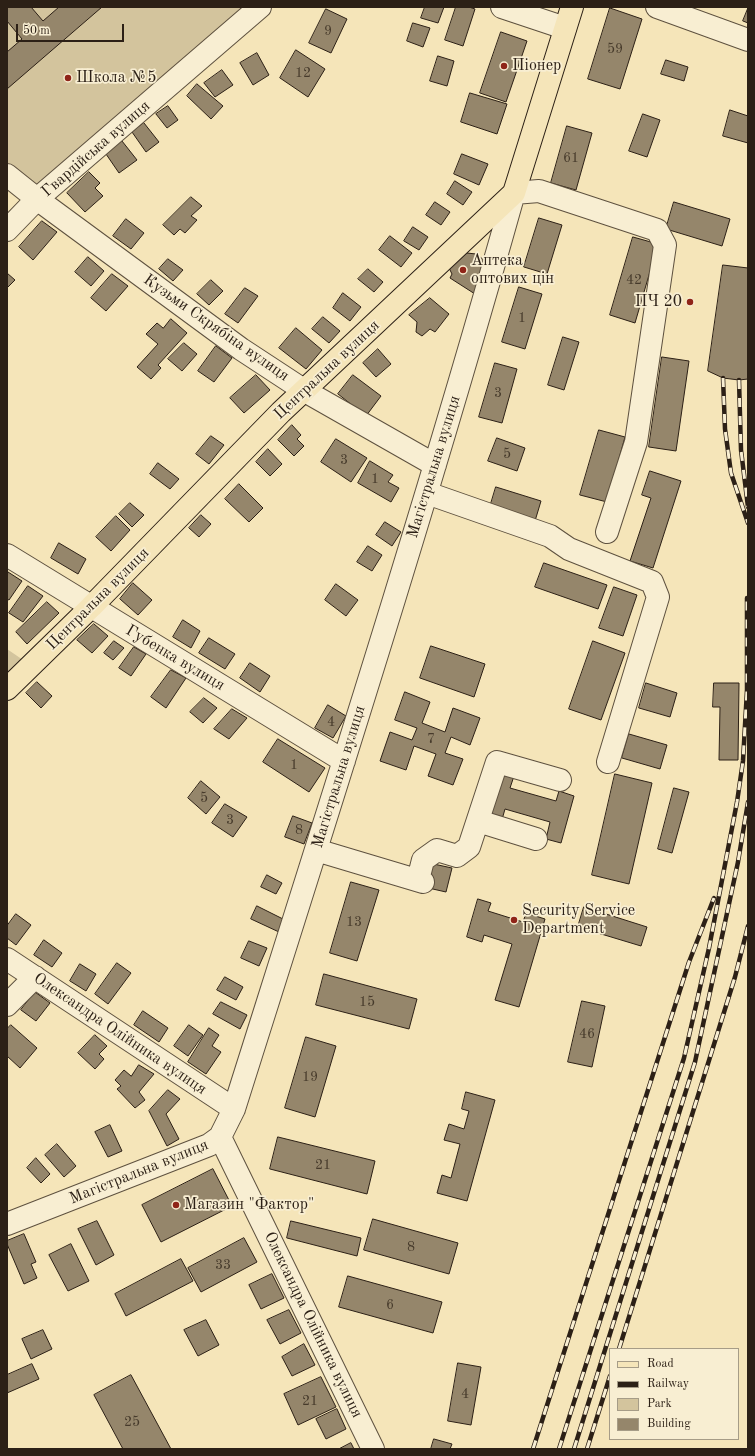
<!DOCTYPE html>
<html>
<head>
<meta charset="utf-8">
<style>
	body { margin:0 }
	#map { position:relative; width:755px; height:1456px; overflow:hidden; background:#f5e5b9; font-family:"Old Standard TT",serif }
	canvas { display:block }
	.frame { position:absolute; inset:0; border:8px solid #2c2016; pointer-events:none }
	.legend { position:absolute; left:609px; top:1348px; width:130px; height:92px; box-sizing:border-box; background:#f8eed2; border:1px solid #a69c87; margin:0; padding:5px 7px; list-style:none; font-size:12px; color:#2c2016 }
	.legend li { display:flex; align-items:center; gap:8px; height:20px }
	.legend b { width:20px; border:1px solid #a69c87 }
	.scale { position:absolute; left:16px; top:24px; width:108px; height:18px; box-sizing:border-box; border:2px solid #2c2016; border-top:0; padding-left:5px; font-size:12px; line-height:14px; white-space:nowrap; color:#2c2016; -webkit-text-stroke:3px #f8eed2; paint-order:stroke }
</style>
</head>
<body>
<div id="map">
<canvas width="755" height="1456"></canvas>
<div class="frame"></div>
<ul class="legend">
<li><b style="height:5px;background:#f5e5b9"></b>Road</li>
<li><b style="height:5px;background:#2c2016"></b>Railway</li>
<li><b style="height:11px;background:#d3c49d"></b>Park</li>
<li><b style="height:11px;background:#95866b"></b>Building</li>
</ul>
<div class="scale">50 m</div>
</div>
<script>
const g = document.querySelector('canvas').getContext('2d');
g.lineJoin = 'round';
function fill(path, color) {
  g.fillStyle = color;
  g.fill(path, 'evenodd');
}
function trace(path, color, width, dash) {
  g.strokeStyle = color;
  g.lineWidth = width;
  g.lineCap = dash ? 'butt' : 'round';
  g.setLineDash(dash || []);
  g.stroke(path);
}
function drawText(font, color, halo, rows, align = 'center') {
  g.font = font + ' "Old Standard TT",serif';
  g.lineWidth = 3.5;
  g.setLineDash([]);
  g.textBaseline = 'middle';
  g.strokeStyle = halo;
  g.fillStyle = color;
  for (const [text, x, y, turn = 0] of rows) {
    g.save();
    g.translate(x, y);
    g.rotate((+turn || 0) * Math.PI / 180);
    g.textAlign = isNaN(turn) ? turn : align;
    if (halo) g.strokeText(text, 0, 0);
    g.fillText(text, 0, 0);
    g.restore();
  }
}
fill(new Path2D(`
	M7,7H260L37,199L7,175Z
	M7,649L26,662L7,681Z`), '#d3c49d');
const building = new Path2D(`
	M7,7H31L43,21L59,7H102L7,89V52L22,39L7,21Z
	M425,7H444L438,23L421,18Z
	M456,7H469L475,9L463,46L445,40Z
	M610,8L642,19L620,89L588,79Z
	M748,8V23L743,21Z
	M326,9L347,19L331,53L309,43Z
	M413,23L430,28L423,47L407,41Z
	M501,32L527,41L506,102L480,93Z
	M296,50L325,69L308,97L280,78Z
	M257,53L269,75L253,85L240,63Z
	M438,56L454,61L447,86L430,81Z
	M666,60L688,67L684,81L661,74Z
	M222,70L233,85L215,97L204,83Z
	M197,84L223,106L211,119L187,96Z
	M470,93L507,104L497,134L461,122Z
	M168,106L178,120L167,128L156,114Z
	M730,110L748,116V143L723,136Z
	M643,114L660,120L647,157L629,151Z
	M144,123L159,142L146,152L132,132Z
	M567,126L592,133L576,190L551,183Z
	M122,141L137,160L119,173L106,154Z
	M462,154L488,164L479,185L454,174Z
	M89,172L100,183L95,188L103,196L85,212L67,193Z
	M455,181L472,192L463,205L447,194Z
	M191,197L202,206L191,216L197,220L185,233L180,229L174,235L163,225Z
	M435,202L450,212L441,225L426,215Z
	M674,202L730,219L722,246L666,229Z
	M539,218L562,225L547,274L524,267Z
	M126,219L144,233L131,249L113,236Z
	M42,221L57,232L33,260L19,247Z
	M413,227L428,237L419,250L404,241Z
	M390,236L412,253L401,267L379,250Z
	M633,237L658,244L635,323L610,315Z
	M467,253L476,254L484,260L475,294L450,278L452,274L449,268Z
	M88,257L104,271L91,286L75,272Z
	M168,259L183,270L173,281L159,269Z
	M723,265L748,268V379L739,380L723,378L708,371Z
	M368,269L383,282L374,292L358,279Z
	M7,273L15,280L7,288Z
	M112,274L128,286L106,311L91,298Z
	M211,280L223,291L209,305L197,294Z
	M519,287L542,294L525,349L502,342Z
	M245,288L258,296L238,323L225,314Z
	M343,293L361,307L350,321L333,308Z
	M430,298L449,314L435,332L430,329L422,336L416,332L417,322L409,315Z
	M323,317L340,331L329,343L312,329Z
	M171,319L187,333L158,365L161,368L151,379L137,367L158,344L146,334L157,323L163,328Z
	M296,328L322,350L306,369L279,348Z
	M563,337L579,342L564,390L548,385Z
	M184,343L197,354L182,371L168,359Z
	M216,346L232,358L214,382L198,371Z
	M378,349L391,364L376,377L363,363Z
	M662,357L689,361L676,451L649,447Z
	M495,363L517,369L502,423L479,417Z
	M256,375L270,390L244,413L230,398Z
	M353,375L381,396L366,416L338,394Z
	M292,425L301,435L297,439L304,446L294,456L278,440Z
	M599,430L625,437L607,502L580,495Z
	M211,436L224,445L209,464L196,454Z
	M497,438L525,448L517,471L488,461Z
	M336,439L367,458L351,482L321,462Z
	M268,449L282,464L270,476L256,462Z
	M370,461L393,475L388,482L399,488L391,502L358,483Z
	M158,463L179,479L170,489L150,474Z
	M650,471L681,481L653,568L630,561L651,498L642,495Z
	M239,484L263,508L249,522L225,499Z
	M496,487L541,501L535,521L490,507Z
	M130,503L144,515L132,527L119,514Z
	M201,515L211,524L199,537L189,528Z
	M116,516L130,530L111,551L96,537Z
	M385,522L401,532L392,546L376,535Z
	M59,543L86,559L78,574L51,558Z
	M368,546L382,555L372,571L357,562Z
	M544,563L607,585L598,609L535,587Z
	M8,572L22,581L9,600L7,599Z
	M133,583L152,600L138,615L120,599Z
	M336,584L358,600L346,616L325,600Z
	M28,586L43,596L23,622L9,613Z
	M614,587L637,595L623,636L599,628Z
	M47,602L59,613L27,644L16,632Z
	M183,620L200,631L191,648L173,637Z
	M94,624L108,636L92,653L77,640Z
	M209,638L235,654L225,669L199,653Z
	M114,641L124,648L113,660L104,653Z
	M593,641L625,653L601,720L569,709Z
	M431,646L485,664L474,697L420,678Z
	M134,647L146,654L131,676L119,668Z
	M250,663L270,676L260,692L240,678Z
	M171,670L186,678L166,708L151,697Z
	M37,682L52,696L41,708L26,693Z
	M646,683L677,693L670,717L639,708Z
	M714,683H739L738,760H719L720,707H713Z
	M405,692L430,702L422,723L445,732L453,708L480,718L470,745L451,737L445,753L463,759L453,785L428,776L436,754L414,746L406,770L380,761L390,732L412,740L417,728L395,720Z
	M204,698L217,708L203,723L190,712Z
	M328,705L346,716L333,738L315,728Z
	M232,709L247,718L229,739L214,729Z
	M629,734L667,745L660,769L622,758Z
	M278,739L325,768L309,792L263,762Z
	M499,768L515,773L510,788L556,801L559,791L574,796L561,843L546,839L550,822L505,809L501,823L485,818Z
	M615,774L652,783L629,884L592,875Z
	M201,781L220,797L206,814L188,798Z
	M674,788L689,792L672,853L658,849Z
	M225,804L247,817L233,837L212,823Z
	M293,816L312,823L304,844L285,837Z
	M429,863L452,868L446,892L424,887Z
	M267,875L282,883L276,894L261,887Z
	M351,882L379,890L357,961L330,953Z
	M478,899L491,903L488,911L523,922L526,913L545,919L519,1007L495,1000L512,944L484,935L482,942L467,937Z
	M257,906L285,920L279,932L251,919Z
	M584,907L647,927L641,946L578,927Z
	M16,914L31,925L16,945L7,938V926Z
	M44,940L62,953L52,967L34,955Z
	M249,941L267,948L259,966L241,958Z
	M117,963L131,973L108,1004L95,994Z
	M80,964L96,974L86,991L70,981Z
	M324,974L417,999L409,1029L316,1005Z
	M225,977L243,987L236,1000L217,990Z
	M35,992L50,1003L36,1021L21,1010Z
	M582,1001L605,1006L592,1067L568,1062Z
	M221,1002L247,1015L240,1029L213,1014Z
	M143,1011L168,1028L159,1042L134,1025Z
	M11,1025L37,1048L20,1068L7,1056V1029Z
	M189,1025L203,1035L188,1056L174,1046Z
	M209,1028L219,1035L212,1046L221,1052L206,1074L188,1062Z
	M95,1035L107,1046L99,1054L104,1059L95,1069L78,1053Z
	M306,1037L336,1046L315,1117L285,1108Z
	M139,1065L154,1074L139,1092L145,1100L135,1108L117,1089L121,1086L115,1080L124,1070L131,1076Z
	M168,1090L180,1099L166,1114L179,1139L167,1146L149,1111Z
	M466,1092L495,1100L467,1201L437,1193L442,1175L451,1178L460,1144L444,1140L449,1124L464,1129L469,1111L462,1109Z
	M110,1125L122,1151L108,1157L95,1132Z
	M278,1137L375,1161L367,1194L270,1169Z
	M57,1144L76,1166L64,1177L45,1155Z
	M36,1158L50,1174L41,1183L27,1168Z
	M213,1169L232,1206L161,1242L142,1205Z
	M373,1219L458,1243L449,1274L364,1250Z
	M97,1221L114,1255L96,1265L78,1229Z
	M291,1221L361,1238L357,1256L287,1238Z
	M24,1234L36,1262L31,1264L37,1278L24,1284L7,1244V1241Z
	M244,1238L257,1262L201,1292L188,1268Z
	M71,1244L89,1281L68,1291L49,1255Z
	M181,1259L193,1281L126,1316L115,1294Z
	M272,1274L284,1298L261,1309L249,1285Z
	M348,1276L442,1302L433,1333L339,1307Z
	M289,1310L301,1333L280,1344L267,1320Z
	M206,1320L219,1345L198,1356L184,1330Z
	M43,1330L52,1349L31,1359L22,1339Z
	M304,1344L315,1365L292,1376L282,1357Z
	M458,1363L481,1367L471,1425L448,1421Z
	M32,1364L39,1379L7,1393V1375Z
	M131,1375L171,1449H123L94,1395Z
	M321,1377L336,1407L298,1425L284,1394Z
	M337,1409L346,1429L326,1439L316,1419Z
	M434,1439L452,1444L450,1449H431Z
	M351,1443L354,1449H339Z`);
fill(building, '#95866b');
trace(building, '#2c2016', 1);
const minor = new Path2D(`
	M502,7L565,28
	M657,7L748,40
	M7,175L37,199L241,349L305,391L435,465
	M7,230L37,199L260,7
	M427,493L550,536L569,549L652,582L658,597L608,762
	M7,555L344,761
	M478,821L536,839
	M316,850L423,882
	M418,880L423,860L437,850L457,856L469,847L497,762L560,780
	M7,959L234,1109
	M7,1005L35,977
	M220,1137L373,1449
	M7,1224L209,1145L220,1137L234,1109C330,805 428,500 514,193L539,191L657,230L665,245L636,442L607,532`);
const major = new Path2D(`
	M7,689L91,607L281,412L514,193L572,7`);
trace(minor, '#5e513f', 24);
trace(major, '#2c2016', 24);
trace(minor, '#f8eed2', 22);
trace(major, '#f5e5b9', 22);
const rail = new Path2D(`
	M723,378L725,429L731,473L748,523
	M739,380L741,450L748,507
	M619,1349L735,977L748,926
	M533,1449L689,962L714,898
	M559,1449L684,1058L709,948L737,802L743,761L747,690V598
	M574,1449L695,1062L738,862L748,802
	M587,1449L610,1376`);
trace(rail, '#2c2016', 4.5);
trace(rail, '#f8eed2', 3, [9]);
for (const [x, y, r, color] of [
	[504,66,4,"#8f2418"],
	[68,78,4,"#8f2418"],
	[463,270,4,"#8f2418"],
	[690,302,4,"#8f2418"],
	[514,920,4,"#8f2418"],
	[176,1205,4,"#8f2418"]
]) {
  const dot = new Path2D();
  dot.arc(x, y, r, 0, 2 * Math.PI);
  g.fillStyle = color;
  g.fill(dot);
  trace(dot, '#f8eed2', 1.5);
}
drawText('14px', '#463a2b', null, [
	["9",328,31],
	["59",615,49],
	["12",303,73],
	["61",571,158],
	["42",634,280],
	["1",522,318],
	["3",498,393],
	["5",507,454],
	["3",344,460],
	["1",375,479],
	["4",331,722],
	["7",431,739],
	["1",294,765],
	["5",204,798],
	["3",230,820],
	["8",299,830],
	["13",354,922],
	["15",367,1002],
	["46",587,1034],
	["19",310,1077],
	["21",323,1165],
	["8",411,1247],
	["33",223,1265],
	["6",390,1305],
	["4",465,1394],
	["21",310,1401],
	["25",132,1422]
]);
drawText('16px', '#2c2016', '#f8eed2', [
	["Піонер",512,66],
	["Школа №5",76,78],
	["Аптека",471,261],
	["оптових цін",471,279],
	["ПЧ 20",682,302,"right"],
	["Security Service",522,911],
	["Department",522,929],
	["Магазин \"Фактор\"",184,1205]
], 'left');
drawText('16px', '#2c2016', '#f8eed2', [
	["Гвардійська вулиця",96,149,-41],
	["Кузьми Скрябіна вулиця",216,328,35],
	["Центральна вулиця",327,370,-43],
	["Магістральна вулиця",434,467,-73],
	["Центральна вулиця",98,599,-45],
	["Губенка вулиця",175,658,31],
	["Магістральна вулиця",339,777,-73],
	["Олександра Олійника вулиця",120,1034,34],
	["Магістральна вулиця",139,1172,-22],
	["Олександра Олійника вулиця",313,1325,64]
]);
</script>
</body>
</html>
